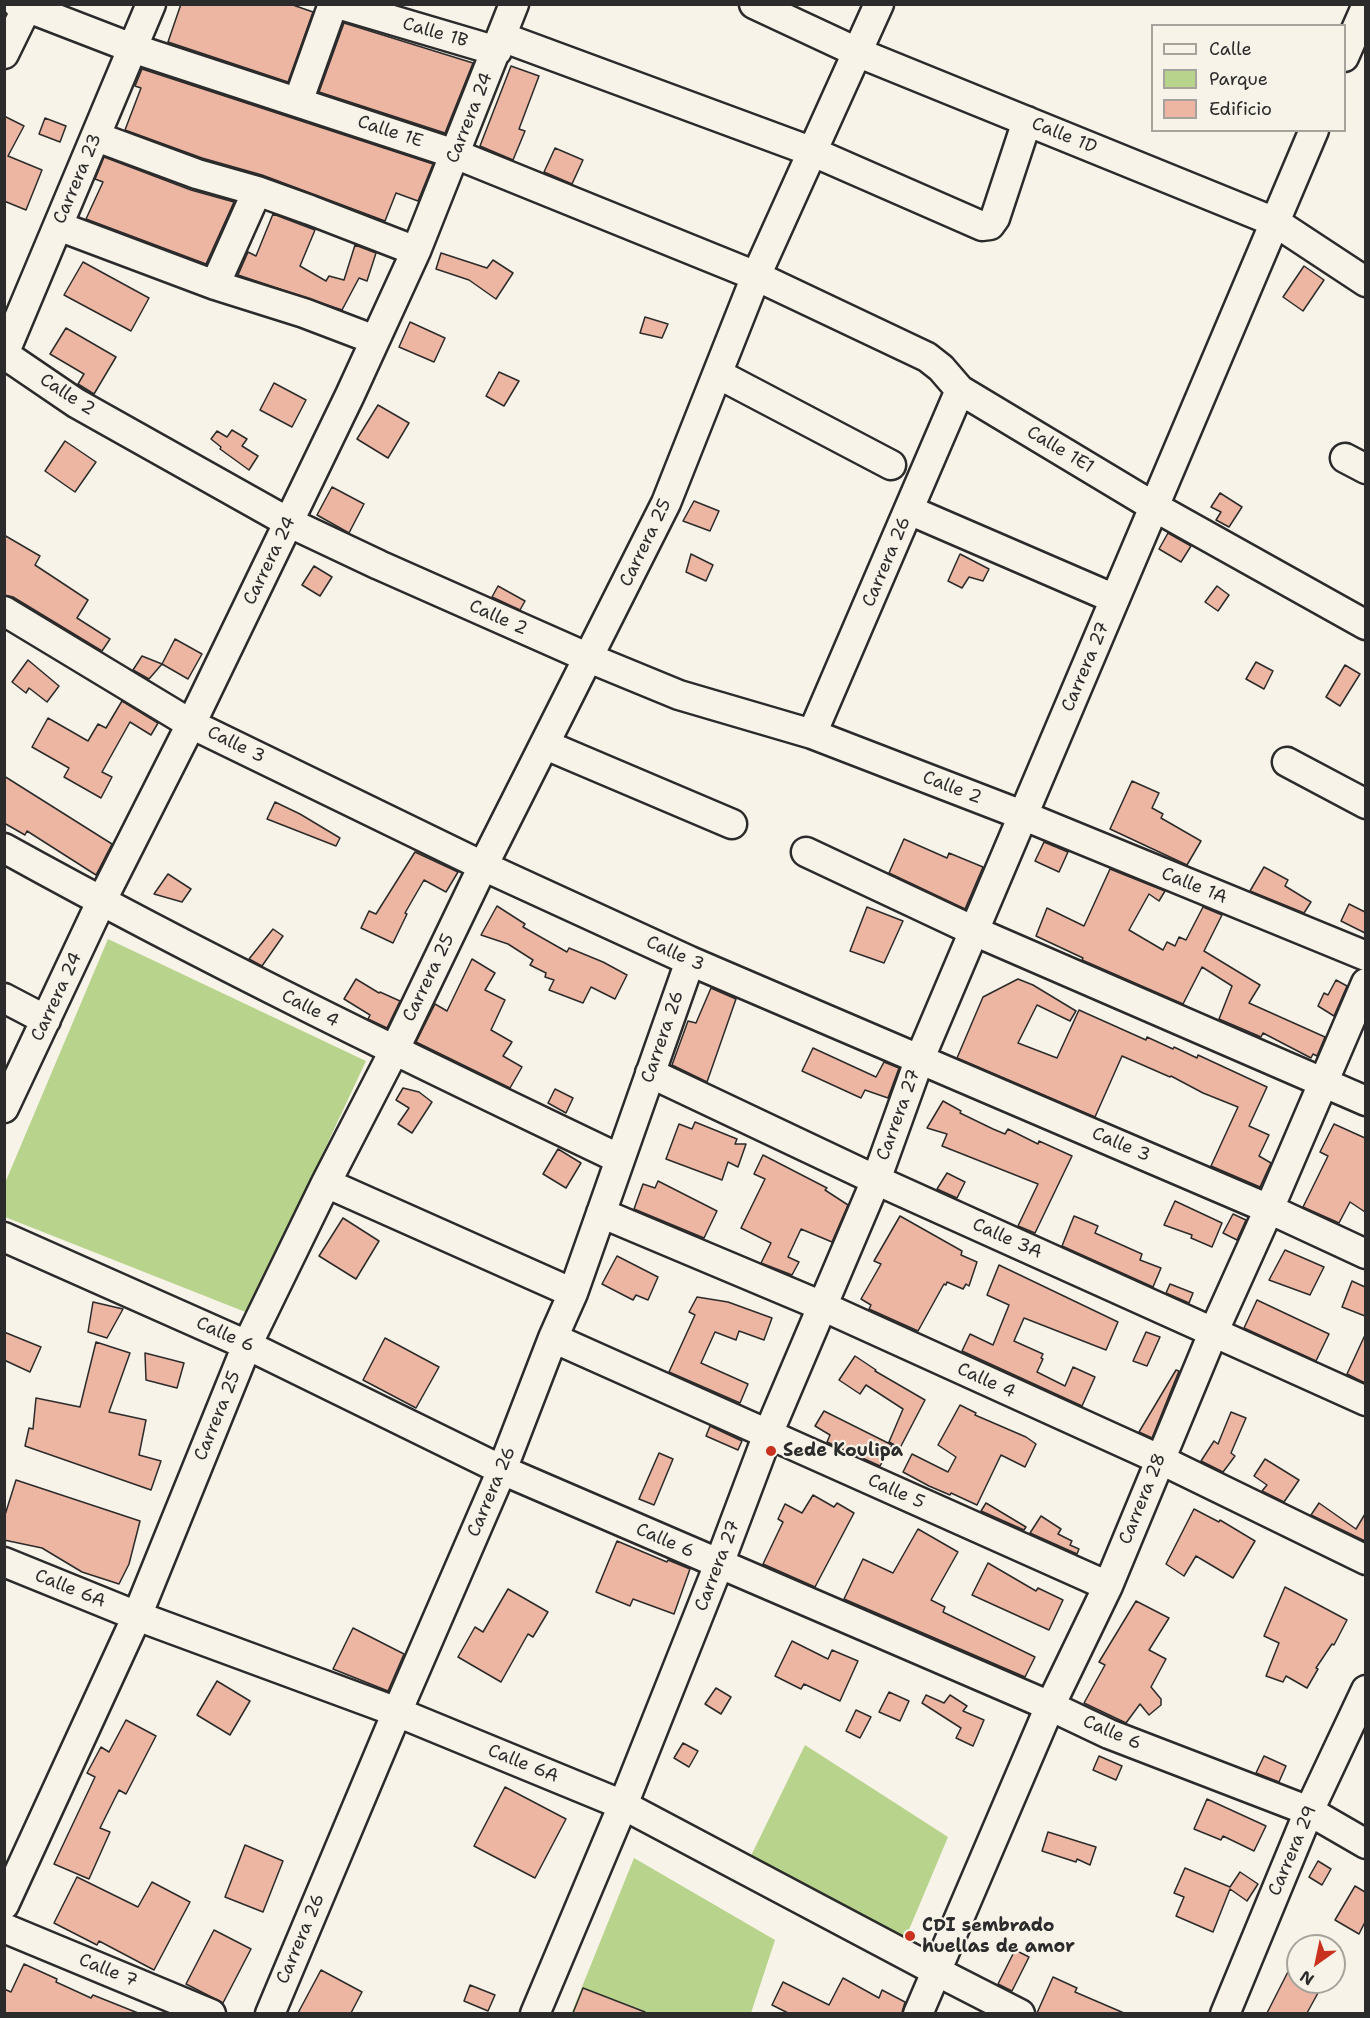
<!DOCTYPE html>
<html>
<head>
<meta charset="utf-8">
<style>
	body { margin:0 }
	#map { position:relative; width:1370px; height:2018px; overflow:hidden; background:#f7f3e8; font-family:"Shantell Sans",sans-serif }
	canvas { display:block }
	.frame { position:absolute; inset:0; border:6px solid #2b2b2b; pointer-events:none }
	.legend { position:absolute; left:1151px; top:24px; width:195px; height:108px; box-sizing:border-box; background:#f7f3e8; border:2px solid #a5a39c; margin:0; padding:8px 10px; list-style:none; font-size:18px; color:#2b2b2b }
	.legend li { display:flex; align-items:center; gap:12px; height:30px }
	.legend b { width:30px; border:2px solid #a5a39c }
	.north { position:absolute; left:1286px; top:1934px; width:60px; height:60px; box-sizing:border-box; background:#f7f3e8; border:2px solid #a5a39c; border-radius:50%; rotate:213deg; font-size:16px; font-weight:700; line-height:24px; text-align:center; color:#2b2b2b }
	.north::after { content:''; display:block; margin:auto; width:21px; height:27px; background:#c8321e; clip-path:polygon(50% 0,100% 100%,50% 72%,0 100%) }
</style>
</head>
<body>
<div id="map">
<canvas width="1370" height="2018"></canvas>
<div class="frame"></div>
<ul class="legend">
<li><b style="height:8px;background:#f7f3e8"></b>Calle</li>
<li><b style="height:16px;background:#b8d48c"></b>Parque</li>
<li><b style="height:16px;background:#edb6a2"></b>Edificio</li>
</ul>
<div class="north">N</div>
</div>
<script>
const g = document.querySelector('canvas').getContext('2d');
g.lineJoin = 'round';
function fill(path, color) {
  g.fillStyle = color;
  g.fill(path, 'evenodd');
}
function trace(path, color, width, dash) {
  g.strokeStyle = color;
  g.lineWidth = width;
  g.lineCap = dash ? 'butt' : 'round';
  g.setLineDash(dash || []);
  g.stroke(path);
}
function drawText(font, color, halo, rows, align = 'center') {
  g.font = font + ' "Shantell Sans",sans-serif';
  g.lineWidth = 4.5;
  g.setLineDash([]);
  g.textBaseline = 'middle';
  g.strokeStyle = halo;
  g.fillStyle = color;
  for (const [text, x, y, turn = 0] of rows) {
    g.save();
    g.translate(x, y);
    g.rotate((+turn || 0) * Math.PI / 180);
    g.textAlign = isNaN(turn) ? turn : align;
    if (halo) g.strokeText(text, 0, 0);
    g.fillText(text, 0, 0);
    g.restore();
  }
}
fill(new Path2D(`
	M108,939L366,1061L248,1313L5,1217V1183Z
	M805,1745L948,1837L903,1944L746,1866Z
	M634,1858L775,1940L751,2013L571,2014Z`), '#b8d48c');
const building = new Path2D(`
	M181,4H290L313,12L288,82L168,42Z
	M344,23L473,63L445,133L319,92Z
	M511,66L539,76L519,129L525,131L513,160L480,146Z
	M142,69L433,164L418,201L396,193L385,221L262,175L202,158L125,130L141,88L135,86Z
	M4,116L24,126L8,156L42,170L26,210L4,201Z
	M45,118L66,126L60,142L39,134Z
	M555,148L583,160L572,184L544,172Z
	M104,157L191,190L234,202L206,264L86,219L103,182L95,179Z
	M273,214L315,230L300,266L326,281L329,276L344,280L355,245L376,253L367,281L359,278L342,310L238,275L248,252L256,256Z
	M441,253L487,268L493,260L513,273L496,299L469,280L436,269Z
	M83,262L149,298L131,331L64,295Z
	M1304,266L1324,280L1303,311L1283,297Z
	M645,317L668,324L662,338L640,333Z
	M410,322L445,338L434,362L399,347Z
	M66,328L116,357L94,394L78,384L84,374L50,354Z
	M499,372L519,381L504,406L486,396Z
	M274,383L306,400L292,427L260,410Z
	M378,405L409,423L388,458L357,439Z
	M232,430L247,439L242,446L258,456L249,470L220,449L221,447L211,439L217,431L227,437Z
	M65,441L96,462L75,492L45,471Z
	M332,487L364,504L349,533L317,515Z
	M1220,493L1242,507L1229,527L1216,520L1221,512L1211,507Z
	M694,501L719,511L710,531L683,521Z
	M1168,533L1191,546L1181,562L1159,549Z
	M4,535L40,556L35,565L88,600L77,618L110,639L102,651L13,597L4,595Z
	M691,554L713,565L706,581L686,572Z
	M960,554L989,569L983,581L969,577L962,588L948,581Z
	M314,566L332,577L320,596L302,585Z
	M498,586L525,601L520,610L492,597Z
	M1217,586L1229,595L1218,611L1205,602Z
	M175,639L202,654L188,679L162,664Z
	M142,656L162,664L149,679L133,670Z
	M28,660L59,686L47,702L29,688L26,693L12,682Z
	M1256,662L1273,671L1264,689L1246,679Z
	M1345,665L1360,674L1340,706L1326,697Z
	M122,701L158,723L151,735L130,722L102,772L112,777L101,798L64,777L69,768L32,747L48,718L88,741L98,724L106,728Z
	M4,776L112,844L96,875L27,831L25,835L4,823Z
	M1132,781L1159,793L1152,808L1163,814L1161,818L1201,841L1187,865L1110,829Z
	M275,802L300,814L340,838L336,846L267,819Z
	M904,839L947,858L949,853L983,867L965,909L889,873Z
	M1044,842L1068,852L1059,872L1035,861Z
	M415,852L458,872L446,892L424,880L405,913L407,914L393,943L361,928L369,911L376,914Z
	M1264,867L1288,880L1285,886L1311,902L1304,913L1250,891Z
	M1110,869L1165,891L1159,901L1149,894L1129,930L1163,950L1167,942L1175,946L1179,937L1186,940L1203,907L1222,915L1204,951L1260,985L1249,1003L1325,1037L1317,1056L1313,1054L1311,1058L1263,1033L1261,1037L1219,1019L1232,986L1202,967L1183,1004L1082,960L1083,958L1036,936L1047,908L1084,926Z
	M168,874L191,889L182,902L154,894Z
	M1349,904L1365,912V933L1341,921Z
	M497,906L525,924L523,927L567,952L569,948L603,962L627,975L615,999L591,987L583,1003L549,990L554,980L545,977L546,973L530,965L533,960L508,944L481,935Z
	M867,907L903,921L884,963L850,951Z
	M273,929L283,936L262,966L249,959Z
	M472,959L495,973L485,990L505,1000L491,1030L512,1042L503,1056L522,1067L510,1088L416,1042L435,1004L447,1011Z
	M356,979L379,993L380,992L400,1001L387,1028L368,1019L370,1015L344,999Z
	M1018,979L1033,985L1076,1011L1070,1021L1037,1005L1018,1043L1057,1058L1079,1010L1146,1040L1147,1037L1173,1049L1174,1047L1197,1058L1198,1055L1267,1087L1249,1126L1269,1135L1259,1156L1271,1163L1260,1187L1211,1166L1238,1107L1203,1093L1171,1076L1170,1077L1122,1056L1095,1117L957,1058L983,997Z
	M1336,980L1347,986L1334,1016L1318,1006L1324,993L1328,995Z
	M711,988L736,999L707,1082L672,1065L688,1021L696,1023Z
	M813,1048L876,1077L884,1062L899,1068L888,1098L865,1090L861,1098L802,1071Z
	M403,1088L419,1092L432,1102L412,1133L398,1124L409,1108L396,1100Z
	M555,1089L573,1098L566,1113L548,1103Z
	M943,1101L961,1111L960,1113L993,1129L1005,1134L1008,1129L1038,1144L1039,1141L1072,1156L1035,1233L1018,1226L1038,1184L942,1146L947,1134L927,1128Z
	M695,1122L737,1139L735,1144H746L738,1167L728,1162L722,1180L666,1159L679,1124L692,1129Z
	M1334,1124L1365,1138V1212L1350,1202L1339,1223L1303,1207L1328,1156L1320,1152Z
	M558,1149L581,1163L566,1188L543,1174Z
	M763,1155L827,1188L825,1190L848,1205L832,1242L801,1229L788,1257L799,1262L792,1275L761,1263L771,1243L741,1228L765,1179L754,1174Z
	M947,1173L965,1182L957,1198L937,1189Z
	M658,1181L717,1211L704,1238L634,1209L643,1184L655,1188Z
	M1175,1201L1222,1223L1212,1247L1191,1238L1192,1235L1164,1225Z
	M1233,1214L1246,1220L1237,1240L1223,1233Z
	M900,1216L962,1251L961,1255L977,1262L969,1286L966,1284L963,1289L947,1282L946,1285L944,1284L918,1331L869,1309L871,1305L861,1299L881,1264L874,1261Z
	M1074,1216L1098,1226L1095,1233L1142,1254L1140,1260L1161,1268L1153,1287L1062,1246Z
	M343,1218L379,1241L356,1279L319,1256Z
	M1285,1250L1324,1267L1310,1295L1269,1280Z
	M617,1256L658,1277L648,1300L636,1295L633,1300L602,1284Z
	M999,1265L1118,1322L1106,1350L1024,1318L1014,1341L1043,1354L1041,1358L1043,1359L1037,1372L1065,1386L1073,1367L1095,1377L1082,1406L962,1351L970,1334L993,1345L1009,1305L987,1295Z
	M1352,1281L1365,1287V1316L1342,1307Z
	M1170,1284L1193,1293L1189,1303L1166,1293Z
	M697,1297L728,1302L772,1318L764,1340L739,1331L736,1340L715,1332L701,1363L748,1384L740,1403L669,1372L695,1315L689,1312Z
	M1257,1300L1329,1334L1316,1361L1244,1328Z
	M93,1302L123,1309L107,1338L88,1332Z
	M4,1332L41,1347L30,1372L4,1360Z
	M1146,1332L1160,1337L1147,1366L1133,1361Z
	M1365,1335V1383L1347,1374Z
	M385,1338L439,1367L416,1408L363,1380Z
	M96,1342L130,1353L109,1412L146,1420L139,1455L161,1461L151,1490L25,1446L29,1428L33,1429L36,1398L80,1407Z
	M145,1353L184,1363L177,1388L146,1380Z
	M855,1356L876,1370L875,1371L925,1400L900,1448L889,1442L903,1409L866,1385L860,1394L839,1380Z
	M1176,1370L1179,1371L1152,1438L1139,1432Z
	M960,1405L976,1413L975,1415L1026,1437L1036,1444L1025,1467L1001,1455L977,1505L951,1493L950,1495L929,1486L903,1472L912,1454L948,1472L956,1457L938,1445Z
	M824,1411L892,1445L880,1466L827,1442L830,1435L815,1426Z
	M1231,1412L1246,1418L1231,1453L1235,1456L1223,1472L1201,1461L1214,1441L1218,1444Z
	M710,1426L742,1441L738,1450L706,1436Z
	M659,1453L673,1459L654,1505L639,1499Z
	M1265,1459L1299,1480L1284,1502L1262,1491L1267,1485L1254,1476Z
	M16,1480L140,1521L129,1564L119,1584L82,1572L42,1548L4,1540V1518Z
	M813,1495L834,1507L837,1503L854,1513L815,1587L763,1564L783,1522L778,1519L785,1504L802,1513Z
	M986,1503L1026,1527L1024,1530L981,1511Z
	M1319,1503L1356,1529L1365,1514V1541L1311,1515Z
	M1194,1509L1219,1522L1220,1520L1255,1541L1233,1578L1196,1556L1184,1576L1166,1564Z
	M1041,1516L1061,1529L1058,1534L1072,1541L1070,1545L1079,1549L1077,1554L1030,1533Z
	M918,1529L958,1552L931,1600L945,1607L943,1612L1035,1657L1025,1677L844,1599L863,1559L893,1573Z
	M617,1541L667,1562L668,1560L690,1569L674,1614L633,1599L630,1606L596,1592Z
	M988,1563L1036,1591L1038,1588L1063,1600L1049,1630L972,1595Z
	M1285,1587L1347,1620L1334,1645L1332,1644L1316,1668L1318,1669L1307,1688L1286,1676L1283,1682L1266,1676L1279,1643L1264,1636Z
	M508,1589L548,1612L533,1637L528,1634L501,1682L458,1657L475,1627L483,1632Z
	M1136,1601L1169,1618L1149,1650L1166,1659L1151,1687L1161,1699V1705L1149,1715L1140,1704L1126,1723L1084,1703L1105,1665L1099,1662Z
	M353,1628L404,1654L388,1691L333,1669Z
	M792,1641L828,1659L832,1650L858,1661L840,1701L804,1684L801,1689L775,1676Z
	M217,1681L250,1701L230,1735L197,1715Z
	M716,1688L731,1697L721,1714L705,1704Z
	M889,1692L909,1701L900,1721L879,1712Z
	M926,1695L944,1703L950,1695L967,1706L963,1711L984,1720L973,1746L956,1738L961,1728L922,1703Z
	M856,1710L871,1717L860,1738L846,1731Z
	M126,1720L156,1736L126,1794L119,1790L100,1828L110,1832L89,1879L54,1864L95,1777L87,1773L101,1747L109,1752Z
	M683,1743L698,1751L689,1767L674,1758Z
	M1099,1756L1122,1766L1116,1780L1093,1770Z
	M1264,1756L1286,1766L1279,1782L1256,1773Z
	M505,1787L566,1819L535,1878L474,1846Z
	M1207,1799L1266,1826L1254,1851L1223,1836L1221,1840L1194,1829Z
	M1048,1832L1096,1847L1090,1865L1077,1859L1076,1862L1042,1851Z
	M245,1845L283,1861L263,1912L225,1897Z
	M1318,1861L1331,1869L1322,1885L1309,1877Z
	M1185,1868L1230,1887L1240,1872L1258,1884L1247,1901L1230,1889L1213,1932L1176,1916L1184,1897L1174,1893Z
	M77,1877L138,1907L152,1882L190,1902L154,1970L99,1941L97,1945L54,1923Z
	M1355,1886L1365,1892V1922L1359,1934L1335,1920Z
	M214,1930L251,1949L223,2003L186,1984Z
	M1015,1950L1029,1957L1012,1991L998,1984Z
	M1298,1952V1982H1324L1307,2013H1267Z
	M24,1964L57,1979L56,1982L91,1998L93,1995L138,2013H4V1989L11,1992Z
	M321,1970L362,1992L351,2013H298Z
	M1053,1977L1077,1988L1075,1992L1124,2013H1037Z
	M843,1978L879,1998L882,1990L905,2002L902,2013H788L772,2005L783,1982L829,2005Z
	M470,1985L495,1995L488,2011L464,2001Z
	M583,1988L645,2012L644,2013H573Z`);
fill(building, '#edb6a2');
trace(building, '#2b2b2b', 1.5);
const minor = new Path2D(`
	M18,4L132,48L455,154L756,276L927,357L941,368L960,390L1153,506L1366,625
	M338,4L497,51
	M754,4L859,53L1275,222L1366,282
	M502,37L813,152L982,226L990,225L995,218L1027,121
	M4,54L26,9
	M1344,57L1366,7
	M298,102L333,4
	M97,137L197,174L257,191L310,210L416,251
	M58,226L215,285L304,313L375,340
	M215,285L257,191
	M4,354L76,403L288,522L379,565L589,658L679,695L812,734L1022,815L1366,956
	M4,354L151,4
	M718,374L891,465
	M1345,458L1366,469
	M909,510L1115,599
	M4,611L191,724L483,866L690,961L1269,1209L1366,1254
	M812,734L960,390
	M546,745L732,824
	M1287,762L1366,804
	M4,848C206,960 413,1060 620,1159
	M806,852L974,931L1366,1101
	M4,998L46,1020
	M650,1073L876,1180L1366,1401
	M4,1108L101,902L191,724L350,395L416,251L514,4
	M326,1183L573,1293
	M601,1213L822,1306L1159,1459L1366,1560
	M4,1237L247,1345L502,1470L1050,1706L1109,1734L1309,1811L1366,1844
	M553,1338L1108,1586
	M4,1562L137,1616L397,1712L623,1805L936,1971L1020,2014
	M4,1905L137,1616L247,1345L326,1183L394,1051L483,866L666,503L756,276L879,4
	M4,1928L211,2014
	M270,2014L397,1712L502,1470L553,1338L573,1293L690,961
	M535,2014L623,1805L719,1564L768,1434L876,1180L920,1058L1314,130
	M918,2014L1050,1706L1108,1586L1213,1333L1269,1209L1366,983
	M1225,2014L1309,1811L1366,1690`);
trace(minor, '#2b2b2b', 33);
trace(minor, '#f7f3e8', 28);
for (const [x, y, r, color] of [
	[771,1451,6,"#c8321e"],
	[910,1936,6,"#c8321e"]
]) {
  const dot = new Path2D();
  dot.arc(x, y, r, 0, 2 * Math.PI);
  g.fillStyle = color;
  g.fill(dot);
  trace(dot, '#f7f3e8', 2);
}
drawText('18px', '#2b2b2b', '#f7f3e8', [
	["Calle 1B",435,33,16],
	["Carrera 24",470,118,-68],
	["Calle 1E",390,132,18],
	["Calle 1D",1064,136,22],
	["Carrera 23",78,179,-67],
	["Calle 2",67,395,33],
	["Calle 1E1",1060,450,31],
	["Carrera 25",646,543,-64],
	["Carrera 24",270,561,-64],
	["Carrera 26",887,562,-67],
	["Calle 2",498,618,24],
	["Carrera 27",1086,667,-67],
	["Calle 3",236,745,26],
	["Calle 2",952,788,21],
	["Calle 1A",1194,886,22],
	["Calle 3",675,954,24],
	["Carrera 25",429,978,-64],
	["Carrera 24",57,997,-65],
	["Calle 4",310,1009,27],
	["Carrera 26",663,1037,-71],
	["Carrera 27",899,1115,-70],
	["Calle 3",1121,1145,23],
	["Calle 3A",1007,1239,24],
	["Calle 6",225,1335,24],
	["Calle 4",986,1381,24],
	["Carrera 25",218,1416,-68],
	["Carrera 26",492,1492,-67],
	["Calle 5",896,1492,24],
	["Carrera 28",1143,1499,-68],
	["Calle 6",665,1541,23],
	["Carrera 27",718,1566,-69],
	["Calle 6A",70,1589,22],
	["Calle 6",1112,1733,23],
	["Calle 6A",523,1764,22],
	["Carrera 29",1293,1851,-67],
	["Carrera 26",301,1939,-67],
	["Calle 7",108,1971,22]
]);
drawText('bold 18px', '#2b2b2b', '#f7f3e8', [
	["Sede Koulipa",783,1451],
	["CDI sembrado",922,1926],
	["huellas de amor",922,1947]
], 'left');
</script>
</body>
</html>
